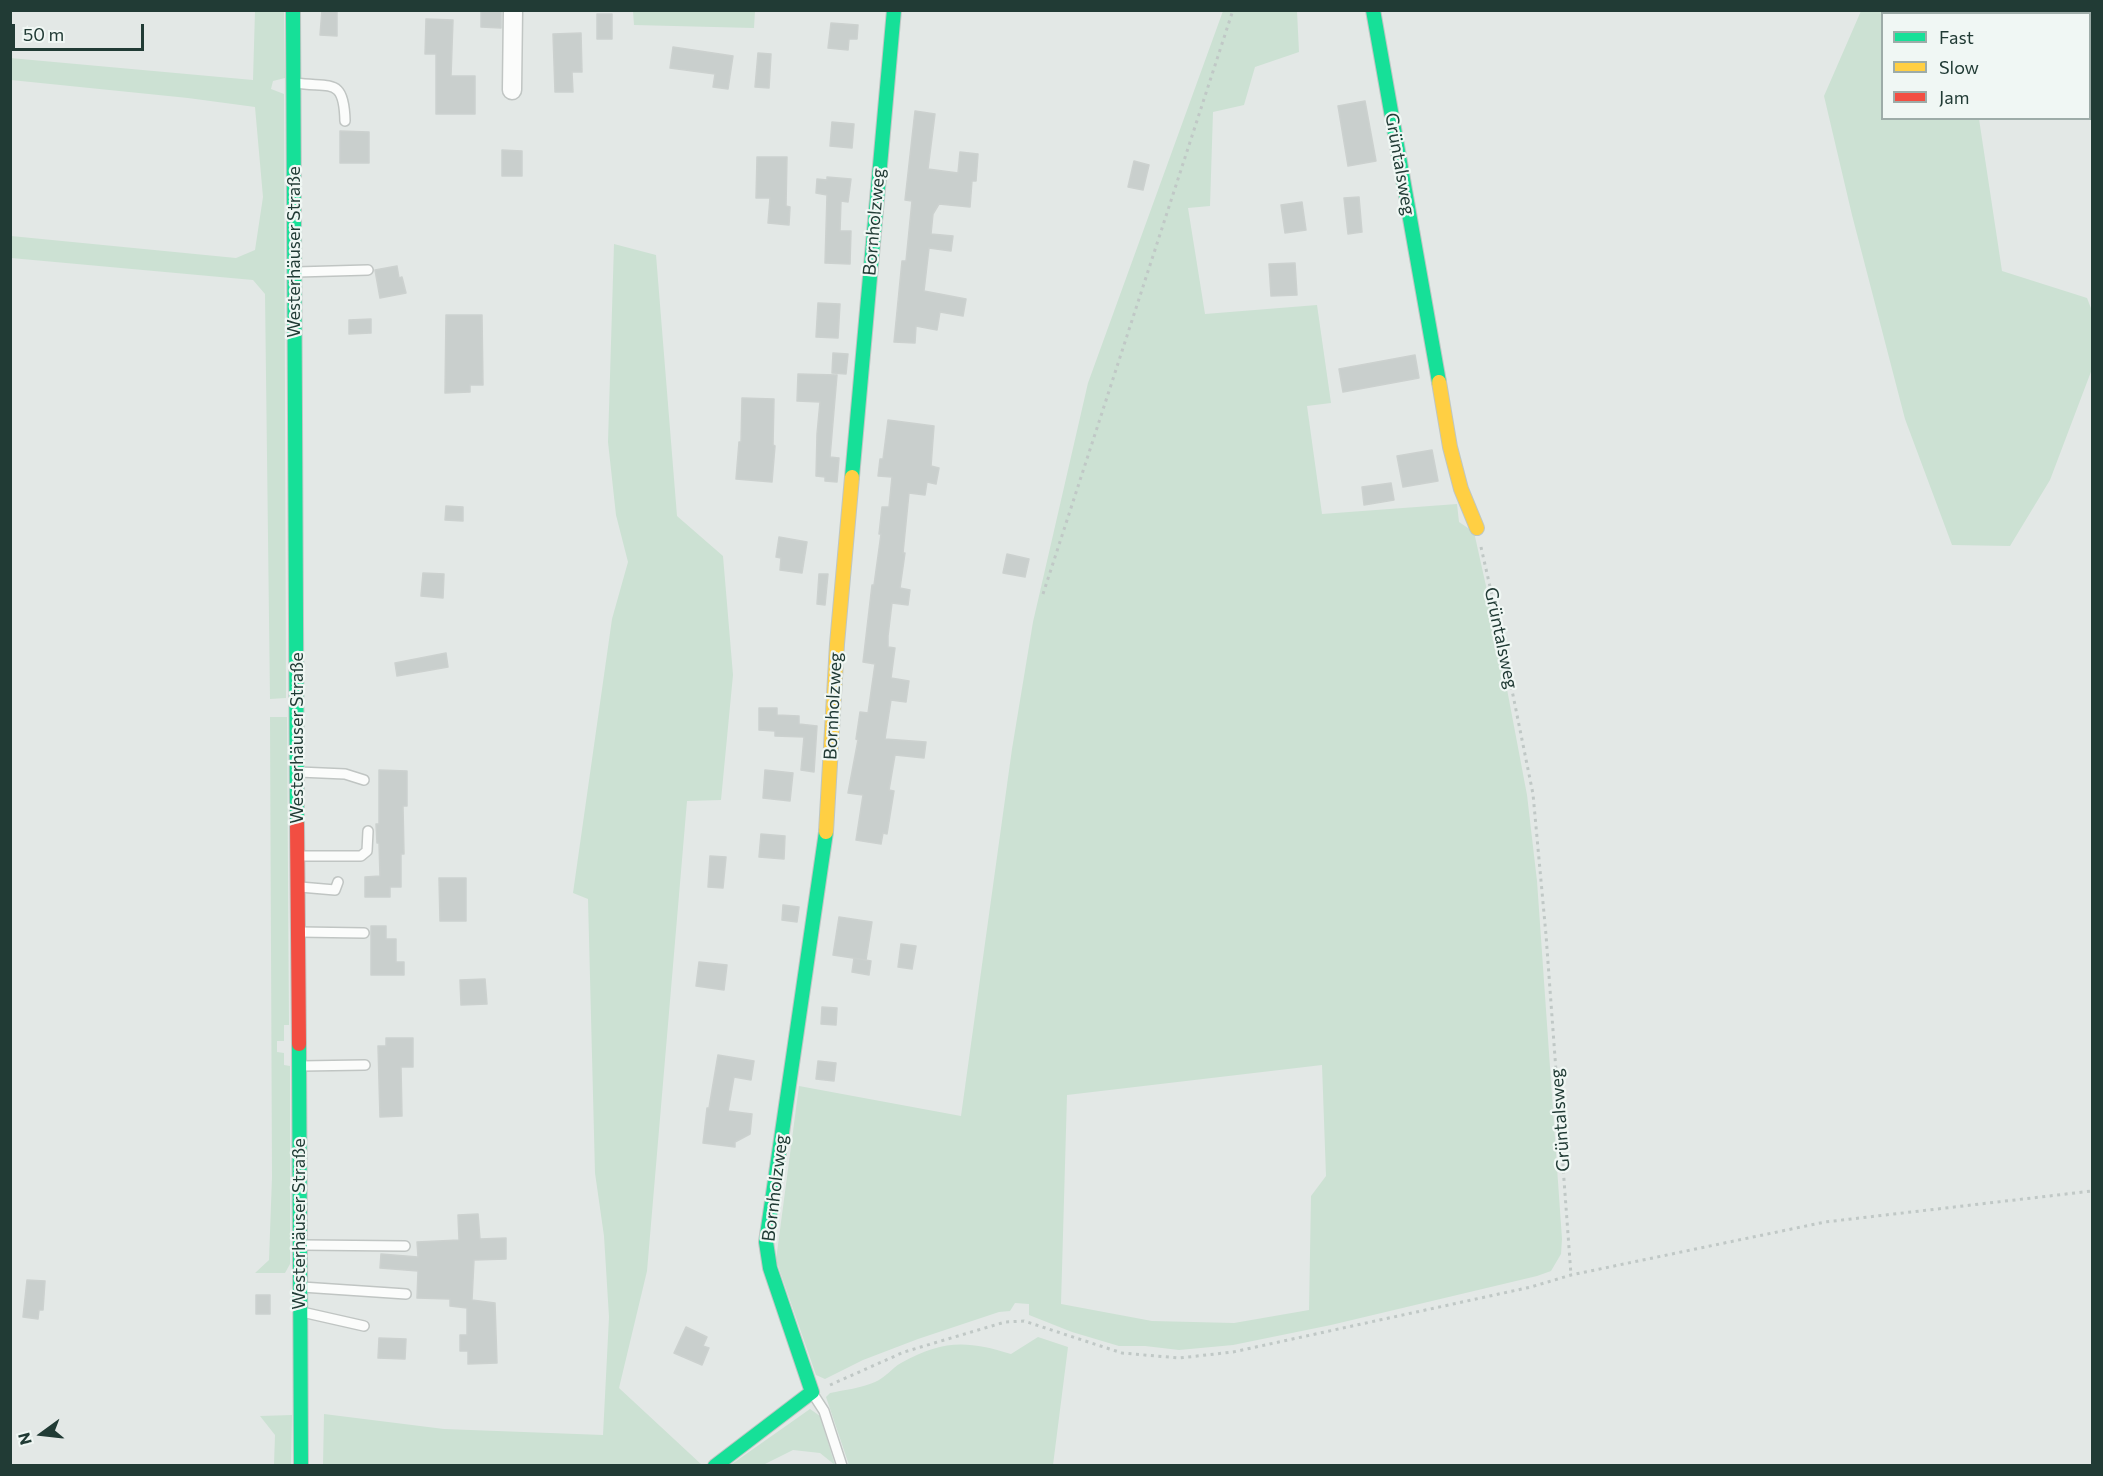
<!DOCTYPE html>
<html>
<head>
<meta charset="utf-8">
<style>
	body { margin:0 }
	#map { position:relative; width:2103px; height:1476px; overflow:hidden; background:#e3e8e6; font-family:Commissioner,sans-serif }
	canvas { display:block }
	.frame { position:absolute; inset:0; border:12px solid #213b35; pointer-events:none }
	.legend { position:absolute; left:1881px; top:12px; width:210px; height:108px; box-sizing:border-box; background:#f0f7f4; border:2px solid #9daca8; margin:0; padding:8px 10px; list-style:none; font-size:18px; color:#213b35 }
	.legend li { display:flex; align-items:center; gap:12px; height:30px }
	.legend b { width:30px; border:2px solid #9daca8 }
	.north { position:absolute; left:12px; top:1404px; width:60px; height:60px; -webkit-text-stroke:4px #f0f7f4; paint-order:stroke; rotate:255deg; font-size:16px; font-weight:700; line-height:24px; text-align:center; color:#213b35 }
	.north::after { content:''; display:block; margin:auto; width:21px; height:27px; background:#213b35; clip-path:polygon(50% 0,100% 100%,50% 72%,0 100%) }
	.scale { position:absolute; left:12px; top:24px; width:132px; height:27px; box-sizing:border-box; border:3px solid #213b35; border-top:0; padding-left:8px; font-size:18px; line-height:21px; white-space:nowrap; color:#213b35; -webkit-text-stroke:4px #f0f7f4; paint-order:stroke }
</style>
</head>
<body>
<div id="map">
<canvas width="2103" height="1476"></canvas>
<div class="frame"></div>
<ul class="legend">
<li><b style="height:8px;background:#16e098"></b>Fast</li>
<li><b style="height:8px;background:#ffcf43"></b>Slow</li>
<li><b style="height:8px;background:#f24e42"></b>Jam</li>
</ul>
<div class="north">N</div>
<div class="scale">50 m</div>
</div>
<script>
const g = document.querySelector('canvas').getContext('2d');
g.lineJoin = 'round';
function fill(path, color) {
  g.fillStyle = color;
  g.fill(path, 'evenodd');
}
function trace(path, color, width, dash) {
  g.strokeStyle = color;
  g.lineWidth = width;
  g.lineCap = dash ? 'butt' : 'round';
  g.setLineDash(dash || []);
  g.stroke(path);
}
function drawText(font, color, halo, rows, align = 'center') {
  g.font = font + ' Commissioner,sans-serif';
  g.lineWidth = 4.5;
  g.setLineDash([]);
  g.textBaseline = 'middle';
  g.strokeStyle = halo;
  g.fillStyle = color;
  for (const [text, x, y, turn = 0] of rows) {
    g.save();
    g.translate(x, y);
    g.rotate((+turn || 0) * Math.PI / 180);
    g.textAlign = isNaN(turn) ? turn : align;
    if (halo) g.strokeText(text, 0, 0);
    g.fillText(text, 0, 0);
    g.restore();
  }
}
fill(new Path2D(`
	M255,11H284L285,78L273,81L271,89L284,94L286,698L270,699L265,294L253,280L11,258V236L236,258L255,250L263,197L255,107L188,98L11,80L10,58L253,80Z
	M633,11V10L755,11L754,28L634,25Z
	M1223,11H1297L1299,52L1255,67L1244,105L1213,112L1210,206L1188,208L1205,314L1317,305L1331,403L1307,406L1322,514L1457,504L1459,522L1474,532L1496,631L1527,795L1537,881L1562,1239L1561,1254L1551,1271L1537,1276L1331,1325L1233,1345L1179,1350L1145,1346H1119L1072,1332L1029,1315V1304L1015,1303L1010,1311L999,1312L918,1339L863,1360L825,1379L816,1375L776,1260L799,1086L961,1116L1012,749L1033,622L1088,383ZM1322,1065L1326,1176L1311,1196L1309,1310L1234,1323L1152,1321L1061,1304L1067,1095Z
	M1861,11H1963V13L1882,14V118L1979,119L2002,271L2087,298L2092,311V369L2050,480L2010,546L1952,545L1905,419L1852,215L1824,96Z
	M614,244L656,255L677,516L723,556L733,675L721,800L687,801L647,1271L619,1388L702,1465H323L324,1414L444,1429L603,1435L609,1317L604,1236L595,1173L588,899L573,893L612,619L628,562L616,515L608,442Z
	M270,717H287L289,1025H284V1041H277V1052L284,1053V1065L290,1066V1264L285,1273H255L269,1260L272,1177Z
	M1038,1337L1068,1347L1053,1465H849L826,1397L830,1393C844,1390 862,1388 875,1382C885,1378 892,1368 901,1363C942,1340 967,1340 1011,1354Z
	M810,1409L820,1416L835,1465L820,1453L793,1450L763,1465L729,1466Z
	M292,1415L291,1465H274L275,1435L260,1416Z`), '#cce1d3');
const building = new Path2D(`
	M322,10H337V36L320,35Z
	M481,10H501V28L481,27Z
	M597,14H612V39H597Z
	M426,19L453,20L451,76H475V114H436V54H425Z
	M831,23L858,25L857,39H849L848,50L828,48Z
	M581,33L582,72H572L573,92H555L553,34Z
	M673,47L733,56L728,89L713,87L715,74L670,68Z
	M758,53L771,54L769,88L755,87Z
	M1365,101L1376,161L1348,166L1338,106Z
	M915,111L935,114L928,169L958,173L960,152L978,154L976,181H972L970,207L939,204L933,214L931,234L953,236L951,251L929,248L924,291L966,299L963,316L940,312L937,330L916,326L915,343L894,342L902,261H906L912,201L905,200Z
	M832,122L854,124L852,148L830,146Z
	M340,131L369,132V163H340Z
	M502,150L522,151V176H502Z
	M757,157H787L786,206L790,207L789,225L768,223L770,198H756Z
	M1134,161L1149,165L1143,190L1128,187Z
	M827,177L851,179L848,202L841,201L840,231H851L850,264L825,263L827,195L816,193L817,179L827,180Z
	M1359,197L1362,232L1348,234L1344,198Z
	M1302,202L1306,230L1285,233L1281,205Z
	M1295,263L1297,295L1271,296L1269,264Z
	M397,266L399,278L402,277L406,293L380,298L375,270Z
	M818,303L840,304L838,338L816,337Z
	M446,315H482L483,385H470V392L445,393Z
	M371,319V333L349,334V320Z
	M833,353L848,354L846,374L832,373Z
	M1415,355L1419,378L1343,392L1339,369Z
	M798,374L837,375L830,457L839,458L837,482L825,481V477L816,476L817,434L820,402L797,401Z
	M742,398L774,399L773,445L775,446L772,482L736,479L739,442H741Z
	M888,420L934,426L931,466L939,468L936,484L927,482L925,495L909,493L903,553H905L900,588L910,590L908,605L892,603L888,636V647L895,648L891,678L909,681L906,702L891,700L885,739L926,742L924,758L895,755L889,790L894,791L887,834L883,833L881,844L856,840L863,795L848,793L858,740L856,739L860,712L868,713L875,664L863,662L872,585H874L881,534H879L882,507H889L892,477L878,476L880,459H883Z
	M1432,450L1438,481L1403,487L1397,456Z
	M1391,483L1394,500L1364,505L1362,487Z
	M446,506L463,507V521L445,520Z
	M779,537L807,542L802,573L780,570L781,558L776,557Z
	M1007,554L1029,559L1025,577L1003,573Z
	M423,573L444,574L443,598L421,596Z
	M819,574H828L825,605L817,604Z
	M446,653L448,667L397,676L395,663Z
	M759,708H777V715L799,716V724L817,726L814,772L801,770L804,737L775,736V731L759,730Z
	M379,770L407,771V806H403L404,854H401V887H390V897H365V877L380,876L379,843H377L376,824H379Z
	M765,770L793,773L790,801L763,798Z
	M761,834L785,836L784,859L759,857Z
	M710,856L726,857L723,888L708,887Z
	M439,878H466V921H440Z
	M783,905L799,907L797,922L782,920Z
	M839,917L872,922L866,960L833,955Z
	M371,926H386V939H396V962H404V975H371Z
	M901,944L916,946L912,969L898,967Z
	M854,958L871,961L869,975L852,972Z
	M699,962L727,965L724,990L696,986Z
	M485,979L487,1004L461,1005L460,980Z
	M822,1007L837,1008L836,1025L821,1024Z
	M386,1038H413V1067H401L402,1116L380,1117L378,1046H386Z
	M718,1055L754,1061L751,1080L734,1077L728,1111L752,1114L750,1134L735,1142V1147L703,1143L707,1108H709Z
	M818,1061L836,1063L834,1081L816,1079Z
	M478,1214L480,1239L506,1238V1259L474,1260L472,1300L495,1303L497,1363L468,1364V1351H460V1335H467V1308L450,1306V1299L417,1298L418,1271L380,1268L381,1254L418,1257L417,1242L459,1240L458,1215Z
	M27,1280L45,1281L43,1310H39L38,1319L23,1317Z
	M256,1295H270V1314H256Z
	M686,1327L707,1337L703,1346L709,1348L702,1365L674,1353Z
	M379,1338L406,1339L405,1359L378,1358Z`);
fill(building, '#c9cfcd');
trace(building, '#ccd1cf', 1.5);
const lane = new Path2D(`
	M296,83C331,88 344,77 345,121
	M297,272L368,270
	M299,772L345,774L364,780
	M300,856H361L367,851L368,831
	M300,887L335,890L338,882
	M300,932L364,933
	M301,1066L365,1065
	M302,1245L405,1246
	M302,1287L406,1294
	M302,1312L364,1326
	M813,1394L824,1411L842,1466`);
const street = new Path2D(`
	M512,90L513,10`);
const fast = new Path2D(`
	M293,10L297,824
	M1373,10L1439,382
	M852,477L894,10
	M299,1044L301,1466
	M715,1466L812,1392L770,1268L766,1242L826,832`);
const slow = new Path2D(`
	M1439,382L1450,447L1461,489L1477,528
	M826,832L837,644L852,477`);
const jam = new Path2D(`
	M297,824L299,1044`);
trace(lane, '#c0c5c3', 12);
trace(street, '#c0c5c3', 21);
trace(fast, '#bec6c3', 16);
trace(slow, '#bec6c3', 16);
trace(jam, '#bec6c3', 16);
trace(new Path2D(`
	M1481,547L1499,626L1533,794L1546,935L1571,1275
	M1043,594L1233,10
	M830,1385L904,1352L1005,1322L1024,1321L1122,1353L1179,1358L1233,1352L1531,1287L1571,1275L1825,1222L2092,1191`), '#c0c8c6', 3, [3, 4.5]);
trace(lane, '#fbfcfb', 9);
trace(street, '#fbfcfb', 18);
trace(fast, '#16e098', 14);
trace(slow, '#ffcf43', 14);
trace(jam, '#f24e42', 14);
drawText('18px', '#213b35', '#f0f7f4', [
	["Grüntalsweg",1400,164,80],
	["Bornholzweg",874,222,-85],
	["Westerhäuser Straße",294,252,-90],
	["Grüntalsweg",1501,638,78],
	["Bornholzweg",833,706,-87],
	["Westerhäuser Straße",297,738,-90],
	["Grüntalsweg",1560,1120,-94],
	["Bornholzweg",775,1188,-83],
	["Westerhäuser Straße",299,1224,-90]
]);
</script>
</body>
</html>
